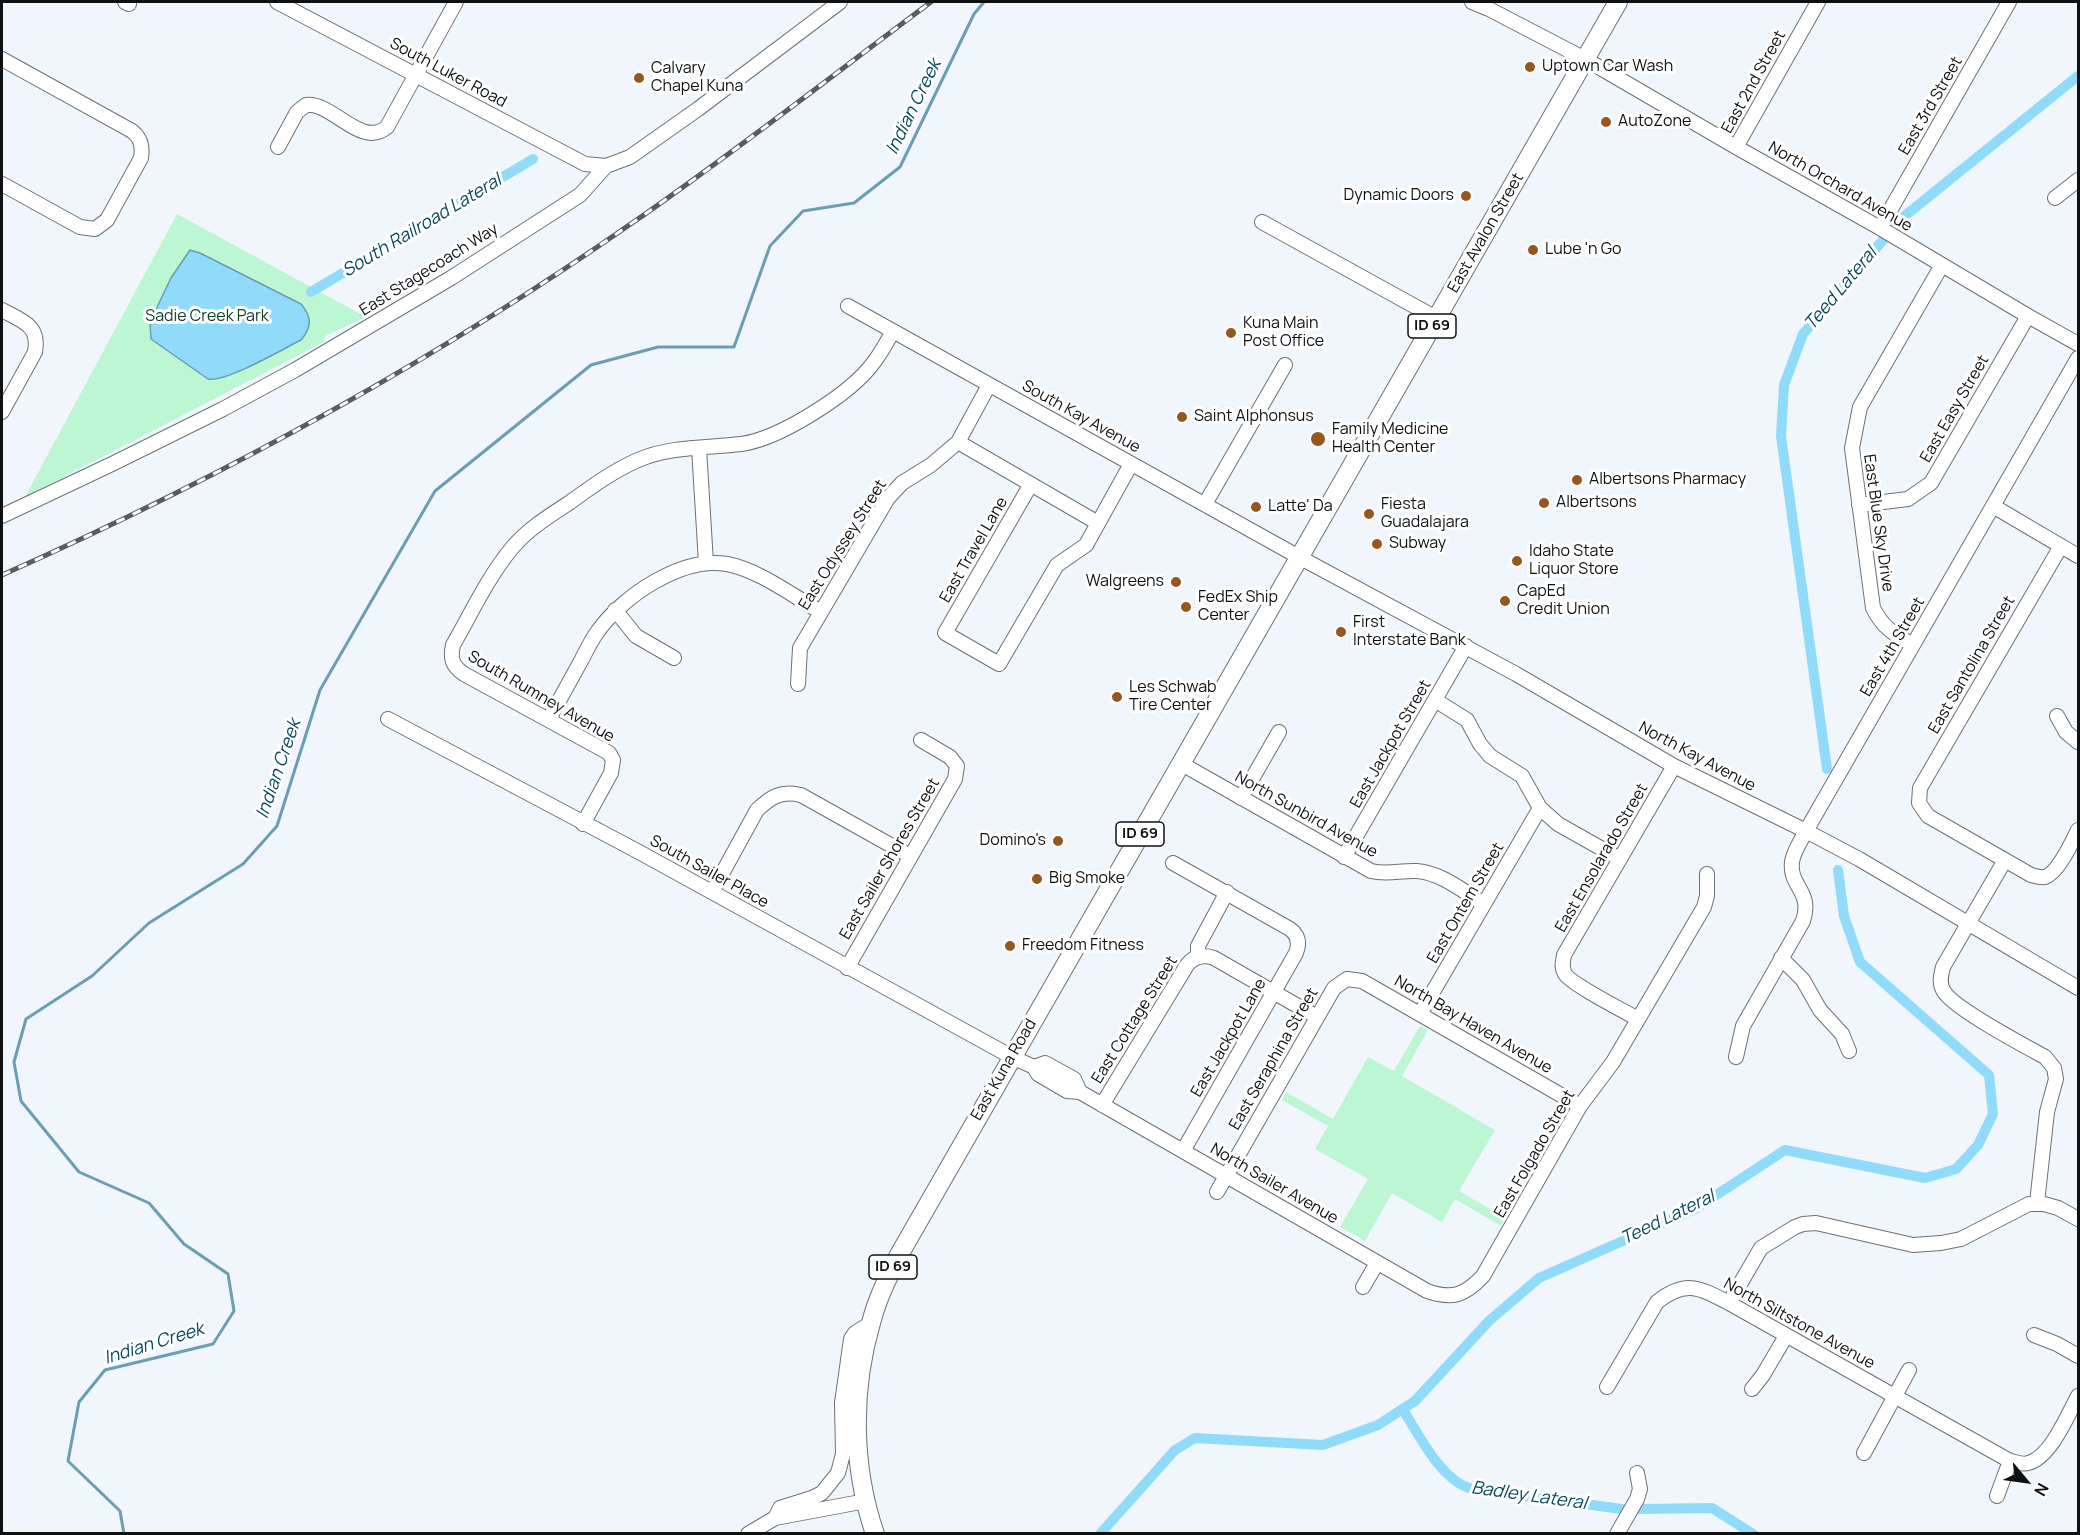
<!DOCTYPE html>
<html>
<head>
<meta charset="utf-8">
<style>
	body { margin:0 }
	#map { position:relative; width:2080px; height:1535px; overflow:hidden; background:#f0f6fb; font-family:Manrope,sans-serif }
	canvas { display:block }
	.frame { position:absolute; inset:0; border:3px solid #0f1012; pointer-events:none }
	.north { position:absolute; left:1996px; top:1451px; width:60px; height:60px; -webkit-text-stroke:4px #fff; paint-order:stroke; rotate:119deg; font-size:16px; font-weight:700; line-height:24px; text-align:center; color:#0f1012 }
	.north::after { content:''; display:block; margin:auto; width:21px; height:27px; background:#0f1012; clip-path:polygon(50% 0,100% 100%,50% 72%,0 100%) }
</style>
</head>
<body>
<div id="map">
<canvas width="2080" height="1535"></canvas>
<div class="frame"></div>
<div class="north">N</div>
</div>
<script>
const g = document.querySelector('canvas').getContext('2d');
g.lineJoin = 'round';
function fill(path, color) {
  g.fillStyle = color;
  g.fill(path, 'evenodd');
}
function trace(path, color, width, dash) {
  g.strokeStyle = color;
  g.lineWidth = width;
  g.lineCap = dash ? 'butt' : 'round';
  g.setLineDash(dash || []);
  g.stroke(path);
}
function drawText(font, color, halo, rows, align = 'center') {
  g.font = font + ' Manrope,sans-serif';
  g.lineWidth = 6;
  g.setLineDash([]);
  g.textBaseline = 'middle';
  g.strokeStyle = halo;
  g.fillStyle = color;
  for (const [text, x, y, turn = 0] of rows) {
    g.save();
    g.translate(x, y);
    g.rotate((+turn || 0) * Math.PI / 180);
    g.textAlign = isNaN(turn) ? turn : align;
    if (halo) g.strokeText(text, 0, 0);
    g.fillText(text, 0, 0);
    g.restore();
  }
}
fill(new Path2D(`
	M177,214L366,317L325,336L324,342L25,497Z
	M1420,1026L1428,1030L1402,1076L1495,1130L1459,1191L1505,1218L1501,1226L1455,1199L1442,1222L1392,1193L1365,1241L1340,1227L1368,1179L1315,1149L1328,1126L1282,1100L1286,1092L1333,1119L1368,1057L1394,1071Z`), '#bdf6d2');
const water = new Path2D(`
	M190,250L200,253L301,304C312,317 312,327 301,340C283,349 225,383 208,379L151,339L150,325L159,303L171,278Z`);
fill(water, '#8fdbf9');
trace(water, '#699eb4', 1.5);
trace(new Path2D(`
	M124,1534L120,1511L68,1461L79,1402L105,1370L213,1344L234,1311L228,1274L184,1244L149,1203L79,1172L21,1101L14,1062L26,1019L92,976L149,923L243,864L277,826L320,690L435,491L591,365L658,347H734L770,246L803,211L854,203L900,167L974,14L984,2`), '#699eb4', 3);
trace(new Path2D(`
	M311,292L533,159
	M1827,769L1781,436L1784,385L1803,334L1901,219L2078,76
	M1403,1410C1420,1436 1441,1481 1472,1489L1622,1509
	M1639,1509L1712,1508L1753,1534
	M1100,1534L1175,1450L1195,1438L1323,1445L1378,1425L1415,1401L1489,1321L1539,1278L1695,1209L1785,1150L1925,1178L1956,1169L1978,1145L1993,1114L1989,1075L1860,962L1844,916L1838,870`), '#8fdbf9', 10);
const minor = new Path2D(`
	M125,2L129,4
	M277,2L585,164L606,166L630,157L698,109L840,2
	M1472,2L1489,9L1585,59L1736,147L1880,228L2028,316L2078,344
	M2,59L132,131C141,138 143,146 141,158L107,220L95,229L80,227L2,184
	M278,147L297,112L306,105C333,102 361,149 387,127L456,2
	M1736,147L1818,2
	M2055,198L2078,180
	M1262,222L1436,318
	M1880,228L2009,2
	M848,306L1299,557L1516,674L1674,766L1806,831L1859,859L2078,988
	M2,310C22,321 40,325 35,352L2,412
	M958,442L1098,523
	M699,448L706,563
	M1031,484L945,633L999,664L1057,565L1086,545L1131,464
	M1205,504L1285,365
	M1859,505L1908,499L1931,483L2028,316
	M1993,506L2078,556
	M2,516L112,464L223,409L295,370L451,278L580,195L606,166
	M2061,546L1920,788L1919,803L1928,816L2031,875C2035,876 2041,878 2045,877C2058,873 2072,842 2078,830
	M615,610L636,636L674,658
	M1913,645C1894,634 1883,628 1873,608L1852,448L1860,407L1942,265
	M798,684L800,648L888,498L902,483L931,465L958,442L989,385
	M1435,700L1467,720L1480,744L1490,756L1522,776L1540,808L1558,824L1620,859
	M2057,716L2066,732L2078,742
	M388,719L639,852L1012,1057L1034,1067L1038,1074L1067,1091L1080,1092L1074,1079L1045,1063L1034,1067
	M549,719C560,699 571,679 582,659C587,649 592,639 598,631C623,596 682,556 727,564C759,570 793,596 821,612
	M1180,763L1371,871C1388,875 1401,870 1417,871C1442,873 1464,892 1484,904
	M1241,798L1279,732
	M583,824L611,773L613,760L609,753L464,674C452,666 450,658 453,645C472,612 488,577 512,548C528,529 549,516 569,503C591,487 613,471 638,460C670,446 707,448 741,444C779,439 851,394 874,362C881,353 887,342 893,331
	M1344,857L1466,646
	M2005,860L1943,967C1941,975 1939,983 1943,990C1951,1007 2025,1046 2045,1057L2054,1068L2056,1079L2047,1112L2037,1203
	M1173,863L1290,929C1298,935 1300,943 1296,953L1183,1151
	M712,892L757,810C771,797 781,790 801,795L910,856
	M1198,956V946L1227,892
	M1781,958L1803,980L1820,1010L1842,1034L1849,1051
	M847,968L955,779L957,766L950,757L921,740
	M1420,1014L1540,808
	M1638,1019C1624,1011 1571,984 1565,974C1561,967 1563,962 1564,955L1674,766
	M1736,1057L1743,1026L1803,921C1813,891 1789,887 1792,862C1793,852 1802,839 1806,831L2078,358
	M1080,1092L1427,1291C1453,1300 1465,1295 1483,1276L1580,1106L1613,1062L1704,907L1707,896V874
	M1102,1105L1187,965C1194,956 1203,954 1214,958L1317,1017
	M1217,1192L1334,988L1347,979L1362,981L1580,1106
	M1363,1287L1377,1263
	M1729,1303L1761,1248L1795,1227L1803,1224L1816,1223L1913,1245L1941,1243L1961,1239L2029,1204H2044L2058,1208L2078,1219
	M2034,1335L2057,1344L2078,1356
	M1607,1387L1657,1302C1686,1279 1700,1288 1729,1303L2010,1461C2016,1462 2023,1465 2028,1463C2050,1458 2068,1415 2078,1396
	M1752,1389L1763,1375L1786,1336
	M1864,1453L1909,1370
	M1997,1496L2010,1461
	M775,1518L780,1508L812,1498L822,1493L838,1473L843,1454L842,1403L851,1339L855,1333L871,1323
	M748,1534L775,1518L866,1501
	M1617,1534L1637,1499L1640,1489L1637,1473`);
const major = new Path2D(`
	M875,1534C852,1467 851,1391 871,1323C877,1299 888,1277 899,1255L1618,2`);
trace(minor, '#6d7176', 16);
trace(major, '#6d7176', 20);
trace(minor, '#fff', 14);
trace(major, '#fff', 18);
const rail = new Path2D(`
	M2,575C223,477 436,360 635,221C736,151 833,75 931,2`);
trace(rail, '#5a5d60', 5);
trace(rail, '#fff', 3, [9]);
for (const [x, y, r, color] of [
	[1530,67,6,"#96571e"],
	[639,78,6,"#96571e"],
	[1606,122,6,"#96571e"],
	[1466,196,6,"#96571e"],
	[1533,250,6,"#96571e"],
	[1231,333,6,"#96571e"],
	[1182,417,6,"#96571e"],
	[1318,439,8,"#96571e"],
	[1577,480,6,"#96571e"],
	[1544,503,6,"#96571e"],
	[1256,507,6,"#96571e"],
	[1369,514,6,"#96571e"],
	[1377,544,6,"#96571e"],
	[1517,561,6,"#96571e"],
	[1176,582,6,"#96571e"],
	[1505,601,6,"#96571e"],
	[1186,607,6,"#96571e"],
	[1341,632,6,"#96571e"],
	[1117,697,6,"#96571e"],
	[1058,841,6,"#96571e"],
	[1037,879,6,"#96571e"],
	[1010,946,6,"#96571e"]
]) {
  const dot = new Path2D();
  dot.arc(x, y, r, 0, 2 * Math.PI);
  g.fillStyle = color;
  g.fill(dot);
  trace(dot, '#fff', 2);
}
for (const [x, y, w] of [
	[1432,326,48],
	[1140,834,48],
	[893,1267,48]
]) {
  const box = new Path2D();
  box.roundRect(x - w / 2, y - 12, w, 24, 4.5);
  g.fillStyle = '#fff';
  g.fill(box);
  trace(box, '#0f1012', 1.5);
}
drawText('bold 15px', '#0f1012', null, [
	["ID 69",1432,326],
	["ID 69",1140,834],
	["ID 69",893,1267]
]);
drawText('16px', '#0f1012', '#fff', [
	["Uptown Car Wash",1542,67],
	["Calvary",651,69],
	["Chapel Kuna",651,87],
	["AutoZone",1618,122],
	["Dynamic Doors",1454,196,"right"],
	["Lube 'n Go",1545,250],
	["Kuna Main",1243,324],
	["Post Office",1243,342],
	["Saint Alphonsus",1194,417],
	["Family Medicine",1332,430],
	["Health Center",1332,448],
	["Albertsons Pharmacy",1589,480],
	["Albertsons",1556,503],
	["Fiesta",1381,505],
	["Guadalajara",1381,523],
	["Latte' Da",1268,507],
	["Subway",1389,544],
	["Idaho State",1529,552],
	["Liquor Store",1529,570],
	["Walgreens",1164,582,"right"],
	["CapEd",1517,592],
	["Credit Union",1517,610],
	["FedEx Ship",1198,598],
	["Center",1198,616],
	["First",1353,623],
	["Interstate Bank",1353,641],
	["Les Schwab",1129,688],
	["Tire Center",1129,706],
	["Domino's",1046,841,"right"],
	["Big Smoke",1049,879],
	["Freedom Fitness",1022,946]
], 'left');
drawText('16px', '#0f1012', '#fff', [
	["South Luker Road",448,73,28],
	["East 2nd Street",1754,82,-61],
	["East 3rd Street",1931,106,-60],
	["North Orchard Avenue",1840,187,30],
	["East Avalon Street",1486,233,-60],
	["East Stagecoach Way",429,270,-32],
	["East Easy Street",1955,409,-60],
	["South Kay Avenue",1081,417,29],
	["East Blue Sky Drive",1878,523,82],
	["East Odyssey Street",843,545,-58],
	["East Travel Lane",974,550,-60],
	["East 4th Street",1893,647,-60],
	["East Santolina Street",1972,665,-60],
	["South Rumney Avenue",541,697,30],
	["East Jackpot Street",1391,744,-60],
	["North Kay Avenue",1697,757,28],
	["North Sunbird Avenue",1306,815,29],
	["East Ensolarado Street",1602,858,-60],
	["East Sailer Shores Street",890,859,-60],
	["South Sailer Place",709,872,29],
	["East Ontem Street",1466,903,-60],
	["East Cottage Street",1135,1020,-58],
	["North Bay Haven Avenue",1473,1025,30],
	["East Jackpot Lane",1229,1038,-60],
	["East Seraphina Street",1274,1059,-60],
	["East Kuna Road",1004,1070,-60],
	["East Folgado Street",1535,1154,-60],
	["North Sailer Avenue",1274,1184,30],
	["North Siltstone Avenue",1799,1324,29]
]);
drawText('16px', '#104229', '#fff', [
	["Sadie Creek Park",207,317]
]);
drawText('italic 18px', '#054a5e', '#fff', [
	["Indian Creek",914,107,-64],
	["South Railroad Lateral",422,226,-31],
	["Teed Lateral",1841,289,-50],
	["Indian Creek",279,769,-71],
	["Teed Lateral",1668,1218,-26],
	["Indian Creek",154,1344,-17],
	["Badley Lateral",1529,1496,8]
]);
</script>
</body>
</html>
